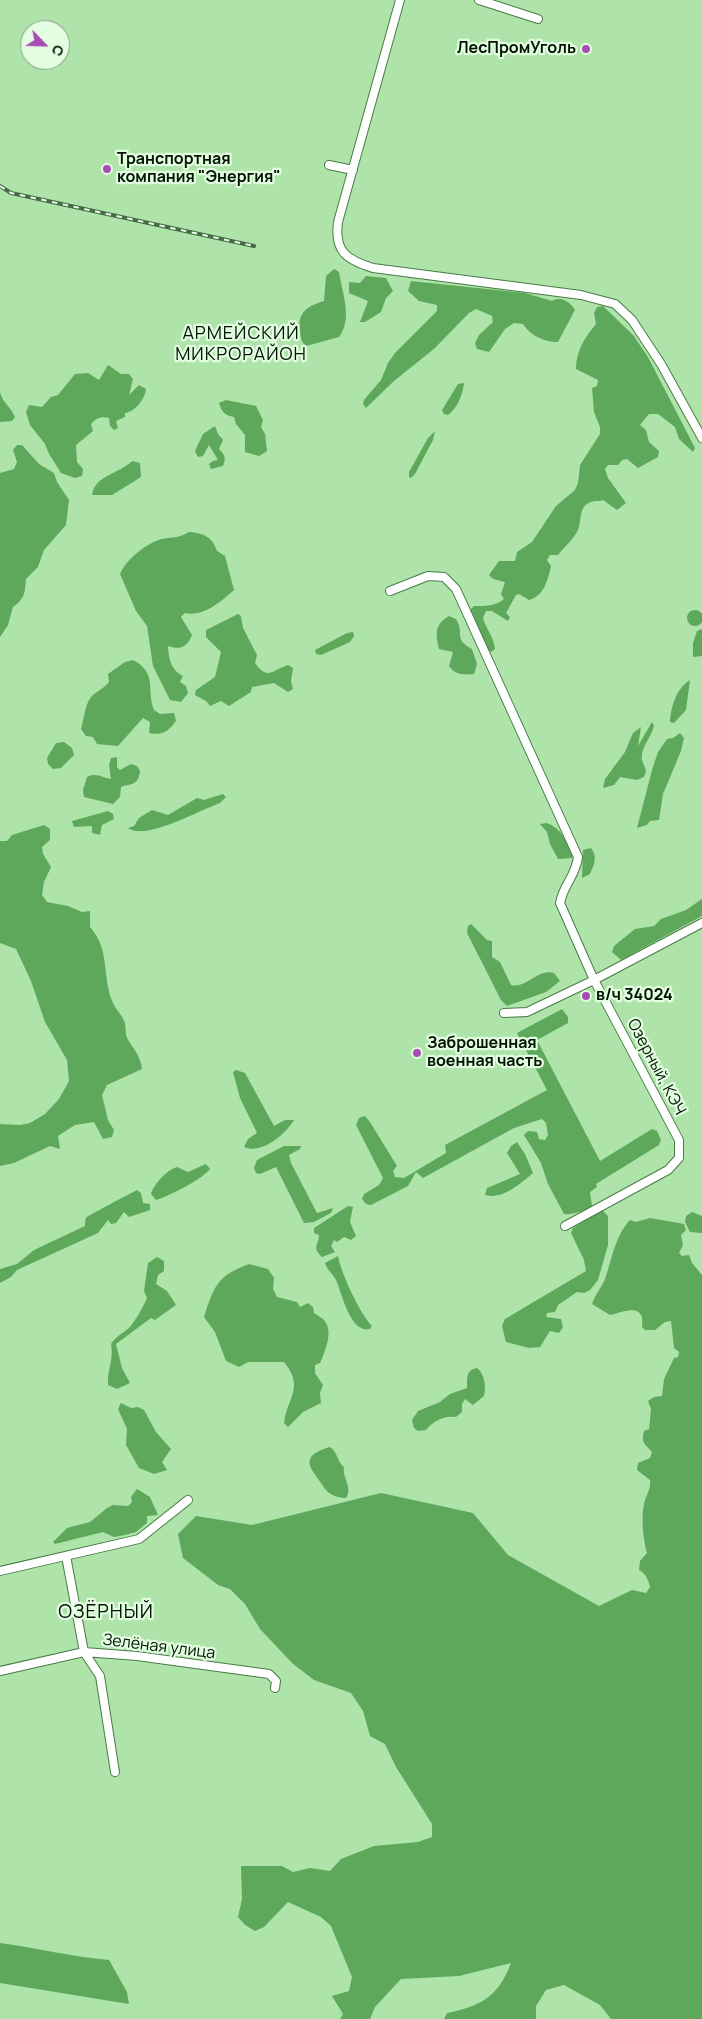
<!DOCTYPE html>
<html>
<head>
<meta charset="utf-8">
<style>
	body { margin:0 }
	#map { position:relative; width:702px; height:2019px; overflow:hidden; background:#aee4aa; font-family:Manrope,sans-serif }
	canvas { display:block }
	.north { position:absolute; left:20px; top:20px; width:50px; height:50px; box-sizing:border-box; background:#e2fde0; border:1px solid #889f87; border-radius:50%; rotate:114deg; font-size:14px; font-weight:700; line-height:20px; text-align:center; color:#021302 }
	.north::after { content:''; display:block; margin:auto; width:18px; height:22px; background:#a94bb5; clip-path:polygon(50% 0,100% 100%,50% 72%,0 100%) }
</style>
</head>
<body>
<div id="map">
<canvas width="702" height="2019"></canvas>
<div class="north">С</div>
</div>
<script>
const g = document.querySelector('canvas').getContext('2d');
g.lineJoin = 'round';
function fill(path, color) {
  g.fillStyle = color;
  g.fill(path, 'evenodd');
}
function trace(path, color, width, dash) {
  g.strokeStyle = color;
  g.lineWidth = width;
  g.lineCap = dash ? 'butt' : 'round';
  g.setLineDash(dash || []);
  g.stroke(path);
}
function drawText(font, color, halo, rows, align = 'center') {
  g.font = font + ' Manrope,sans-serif';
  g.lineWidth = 4.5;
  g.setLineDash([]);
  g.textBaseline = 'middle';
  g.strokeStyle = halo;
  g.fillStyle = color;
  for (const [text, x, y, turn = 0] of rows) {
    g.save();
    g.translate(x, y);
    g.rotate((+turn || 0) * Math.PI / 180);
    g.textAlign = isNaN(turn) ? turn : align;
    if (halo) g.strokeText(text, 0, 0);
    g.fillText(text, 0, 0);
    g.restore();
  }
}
fill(new Path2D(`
	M334,269L339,272C342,293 353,318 339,337L306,346C301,342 301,338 300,331C297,313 307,306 324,301L326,276Z
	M366,276L386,278L393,291L386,298L381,312L365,322H360L368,301L349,293V282L360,283Z
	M411,281L525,293L552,301C560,296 570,301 575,310L558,342C544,342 531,336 523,324L514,323L505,329L489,352L477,349L475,343L479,335L493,322L492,316L476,309L469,313L435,348L394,381L366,408L363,404L364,400L381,380L388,363L395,353L437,311V305L419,301L408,291Z
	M603,306L633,335L648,357L695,448L693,452L679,439L675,427L658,414H649L640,425L646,430L649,442L659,451L658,457L638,468L627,459L622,460L618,465H608L605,469L608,478L626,503L617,510L603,500C598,502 595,500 591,502C578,506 582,521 578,530C574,539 564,547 558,555H550L547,560L551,566C548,580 544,596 529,600L519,594L516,595L506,613L510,617L508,621L492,611H486L483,618C486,629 494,637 495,649L491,652L488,649L470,610L474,606C484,606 497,606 504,599L501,594L505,582L493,579L489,575L499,561H515L517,552L532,542L556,506L575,490L578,483L580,465L600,434V427L594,412L592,388L597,386L598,380L576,369C576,351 585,337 596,324L594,313L597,307Z
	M108,365L121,374H129L133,379L129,395L139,385L146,389C145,399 135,412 125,413V417L116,421L118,428L114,430L110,426L109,418C101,416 96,418 91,424L93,431L76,445L77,462L83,469L82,476L75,478L61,473L49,454L45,444L30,425L26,412L29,405L42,407L51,397L58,395L75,374L88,373L99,380Z
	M464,383C463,394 457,409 448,415L444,414L442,410L458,384Z
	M0,392C2,402 11,407 15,417L12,421L0,422Z
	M226,400L256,406L263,420L261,427L265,434L267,451L259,456L245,452V435L236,424L234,417C225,415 222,413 219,403Z
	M215,426L218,434L223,440L219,449C225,455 226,458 223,466L211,469L209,464L213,461L218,460L209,445L203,456L198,457L195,451L203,434Z
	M435,431L433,440L415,474L411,478L409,477V472L428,438Z
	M17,445H22L39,464L54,473L57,482L69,500L66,525L44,550L38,567L26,579C25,592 25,599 13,607L8,625L0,637V473L14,469L17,462L13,450Z
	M132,461L140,463L141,477L112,495H92C95,475 119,474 132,461Z
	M189,532C203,533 213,537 217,551L225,556L234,590C220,602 204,617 185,613L181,617L192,635C187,648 179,650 168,646C169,659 170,669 183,676L180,682L186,686L188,693L181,702L170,700L153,666L147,626L136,611L120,574C126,560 144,545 159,540C170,536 176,540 189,532Z
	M687 618a8 8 0 1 1 16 0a8 8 0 1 1-16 0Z
	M238,614L241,616L243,628L257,655L255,663C268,681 272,670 288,665L293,668L291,681L293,689L288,692L274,683L252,687L251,692L229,706L221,701L210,706L206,701L195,695L196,690L215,677L221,652L206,637V630Z
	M449,616L456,619C465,634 453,639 472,649L477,664L474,674C463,675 455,675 449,666L453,652L439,649C435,634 435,624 449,616Z
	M702,629V656L693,657V643L697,631Z
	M353,632L354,636L350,642L321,655L316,654L315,650L347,633Z
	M133,660C158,673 146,690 154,710L160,714L174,713L176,721C169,731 162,736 149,733L150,722L143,718L118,746L97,744L93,737L86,736L81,729C84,719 85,702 93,695C99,690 104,688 109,682L108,674L125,662Z
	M690,680L686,710L674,723L670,722C671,706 676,689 690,680Z
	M652,722L654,726C651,738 640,748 642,760C643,764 645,767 646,771L644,777L637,780L620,777L614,785L603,788L605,779L625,752L633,733L641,727L638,746Z
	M680,733L684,738L681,751L663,794L659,820L650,821L647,825L637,828L652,770L658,752L667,739L673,738Z
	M64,742L72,748L74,755L61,768L53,769L48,764L47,758L56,743Z
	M117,757V767L120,770L131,764L137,766L140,771C138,786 132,783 121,787L120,797L113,804L84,797L83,790L87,777C97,772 102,778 111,779L109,765L111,758Z
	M223,794L226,797L220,803C200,810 146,841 128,828L134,826L139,818L152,810L168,815L197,798L204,800Z
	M108,811L113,814L114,819L102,825L100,835L92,833V826L74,827L72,821Z
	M547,823C562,829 567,841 573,855L572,858L558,859L550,844L547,832L540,824Z
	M44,825L50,829V840L42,847L43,854L51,867L44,882L42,895L47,902L68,906L82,912L90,911V927C111,951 101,975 113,1003C116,1010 123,1016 125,1023C126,1028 125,1033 127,1038C133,1048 141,1057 142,1069L107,1085L102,1095L108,1120L114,1130L112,1137L103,1139L94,1122L75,1125L58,1136L60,1149L50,1146L14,1163L0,1166V1124L20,1125L30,1123L45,1114L59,1099L69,1081L67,1060L45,1022L31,981L16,949L0,943V841H7L12,835Z
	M591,848C598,857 594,865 590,874L582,878L583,850Z
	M702,899V916L621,960L612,952L614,946L635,929L654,926L661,919L686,910Z
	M471,924L487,940L492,941V957L500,962L511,985C526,989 538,968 554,973L560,981L546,992L507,1006L501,1000L467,933L468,926Z
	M562,1009L568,1017V1023L537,1040L600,1161L652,1129L657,1131L661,1140L659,1145L596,1184L597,1187L590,1192L592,1206C586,1211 571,1215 564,1214L548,1184L541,1163L524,1135L528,1131L537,1132L539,1139L545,1140L548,1135L546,1123L542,1119L514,1128L423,1178L416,1172L408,1186L371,1205L366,1204L362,1199L364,1194L379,1185L383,1178L356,1125L359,1118L365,1116L370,1122L397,1166L393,1171L395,1177L404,1178L446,1153L445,1145L547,1090L517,1033Z
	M236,1070L245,1073L274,1126L285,1120H294C286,1134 261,1155 244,1147L248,1139L257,1133L240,1098L233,1072Z
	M517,1142L525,1154L533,1173C520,1184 502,1200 485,1195L487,1188L520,1174L507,1153L511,1146Z
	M284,1146H301L300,1149L289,1155L291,1163L317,1213L333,1208L331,1213L314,1222L304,1223L276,1167L260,1174L256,1173L254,1168L257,1160Z
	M206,1164L210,1169C203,1179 167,1197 156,1200L151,1194C154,1184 167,1170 177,1167L188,1172Z
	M137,1190L141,1193L143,1203L150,1204V1210L129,1217L124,1212L116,1223L111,1224L108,1220L98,1233L17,1270L11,1277L0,1283V1269L17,1264L34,1250L85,1226C85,1223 85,1220 86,1218C88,1215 130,1194 137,1190Z
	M348,1206L353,1207L350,1222L356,1236L351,1240L344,1237L337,1242L334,1240L331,1246L335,1252L322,1257C311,1247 319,1245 319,1235L314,1233V1228Z
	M602,1210L608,1216V1245L598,1280L590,1290L584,1293L577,1292L558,1305L555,1312L547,1313L546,1317L561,1319L563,1327L559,1333L550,1331L540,1347L529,1348L506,1342L502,1326L505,1319L586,1271L584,1260L571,1233L573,1228Z
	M692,1212L702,1216V1233L690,1232L685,1222L686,1216Z
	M650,1218L684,1224L686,1230L681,1235L683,1245L679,1253L682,1256L689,1255L692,1263L702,1275V2019H611L600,2005L564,1985L546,1990L536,2006V2019H444L447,2013C481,2006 498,1997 511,1963L459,1976L401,1979L375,2007L370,2019H340L343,2014L332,1996L349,1991L352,1977L331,1926L321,1917L288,1902L264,1927L255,1931L245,1925L238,1917L242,1899L241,1866H282L293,1872L310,1868L330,1871L341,1859L374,1846L418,1842L432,1837V1824L396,1767L385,1744L370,1736L363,1711L351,1693L314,1680L292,1663L260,1629L245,1604L230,1589L218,1585L183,1558L178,1534L196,1516L252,1525L381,1493L473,1513L508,1555L599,1606L632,1590L646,1593L650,1587C648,1579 646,1574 639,1570L640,1561L647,1553C643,1539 641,1518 644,1504C646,1495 651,1490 650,1480L637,1470L638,1463L650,1458L652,1452C644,1443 641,1443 644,1431L649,1429L651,1409L648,1401L654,1397L662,1396L664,1379L674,1358L678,1357L679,1352L674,1348L671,1321L665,1322L655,1330H645L642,1327C642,1323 643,1317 641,1315C635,1305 618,1314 610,1315L592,1304C595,1295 601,1288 605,1279C612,1259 615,1236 630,1220L636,1222Z
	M338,1256C341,1273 360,1314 372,1326L370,1329C350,1334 342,1293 336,1280C333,1274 327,1270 325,1263Z
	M157,1257L164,1261V1271L158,1275L156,1284L167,1291L176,1305L155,1320L151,1318L116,1344L122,1368L130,1383L117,1389L108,1385C107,1369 114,1361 111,1344C116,1336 122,1334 129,1328C134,1323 145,1304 147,1298L144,1291L148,1263Z
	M249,1264L268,1269L274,1278L273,1289L277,1297L297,1302L300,1307L308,1303L313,1307L314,1313C317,1315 321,1317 324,1320C334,1331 325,1351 320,1363L315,1365V1373L323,1385L320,1393L321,1403L303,1412L288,1427L284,1423C287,1397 305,1388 284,1362H248L239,1367L226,1361L215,1332L204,1317C214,1286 217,1276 249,1264Z
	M477,1368C485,1374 486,1387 484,1396L473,1405L465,1399L462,1404V1412L456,1417C444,1415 432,1422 426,1430L418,1431L414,1428L412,1420L418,1411L440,1402L450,1394L467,1388C467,1378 466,1370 477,1368Z
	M121,1403L131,1408L138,1407L144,1410L156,1432L171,1449L162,1462L167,1470L154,1474L139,1468L126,1445L127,1429L118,1409Z
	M330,1447C338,1452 337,1462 344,1467C342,1478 353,1487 346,1498C327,1497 326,1489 316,1476C302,1458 313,1452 330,1447Z
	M137,1489L150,1497L158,1515L147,1516V1523L136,1532L125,1535L114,1537L103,1532L55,1544L53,1542L67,1528L90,1522L107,1508L113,1505L128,1506L132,1502L131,1497Z
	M0,1943C37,1948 72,1957 109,1960L127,1992L129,2004L0,1983Z`), '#5da85b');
const minor = new Path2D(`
	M400,0L338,222C334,252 347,260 373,268L581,295L615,304L632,320L661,364L702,438
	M479,0L538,19
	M329,165L353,170
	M390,591L428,576L444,577L456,589L578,857C575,878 564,883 560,903L594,980L679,1140V1158L668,1170L565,1226
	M504,1013L527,1012L594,980L702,923
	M66,1556L84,1652L100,1676L115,1772
	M0,1571L139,1539L188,1500
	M0,1671L84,1652L137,1656L269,1674L276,1681L275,1688`);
trace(minor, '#497b47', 10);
trace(minor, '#fff', 8);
const rail = new Path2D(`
	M0,186L11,193L254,246`);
trace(rail, '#486847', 4);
trace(rail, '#e2fde0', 2, [5.5]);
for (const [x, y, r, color] of [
	[586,49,5,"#a94bb5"],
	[107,169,5,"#a94bb5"],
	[586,996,5,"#a94bb5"],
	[417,1053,5,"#a94bb5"]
]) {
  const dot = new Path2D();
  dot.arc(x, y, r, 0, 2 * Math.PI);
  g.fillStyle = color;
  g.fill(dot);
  trace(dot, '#e2fde0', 2);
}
drawText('bold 16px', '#021302', '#e2fde0', [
	["ЛесПромУголь",576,49,"right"],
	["Транспортная",117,160],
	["компания \"Энергия\"",117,178],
	["в/ч 34024",596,996],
	["Заброшенная",427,1044],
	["военная часть",427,1062]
], 'left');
drawText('16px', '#021302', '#e2fde0', [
	["Озерный, КЭЧ",656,1067,62],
	["Зелёная улица",159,1647,7]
]);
g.letterSpacing = '1px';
drawText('18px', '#021302', '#e2fde0', [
	["АРМЕЙСКИЙ",241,334],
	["МИКРОРАЙОН",241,355]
]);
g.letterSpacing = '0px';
g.letterSpacing = '1px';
drawText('19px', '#021302', '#e2fde0', [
	["ОЗЁРНЫЙ",106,1613]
]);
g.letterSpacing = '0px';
</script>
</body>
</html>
